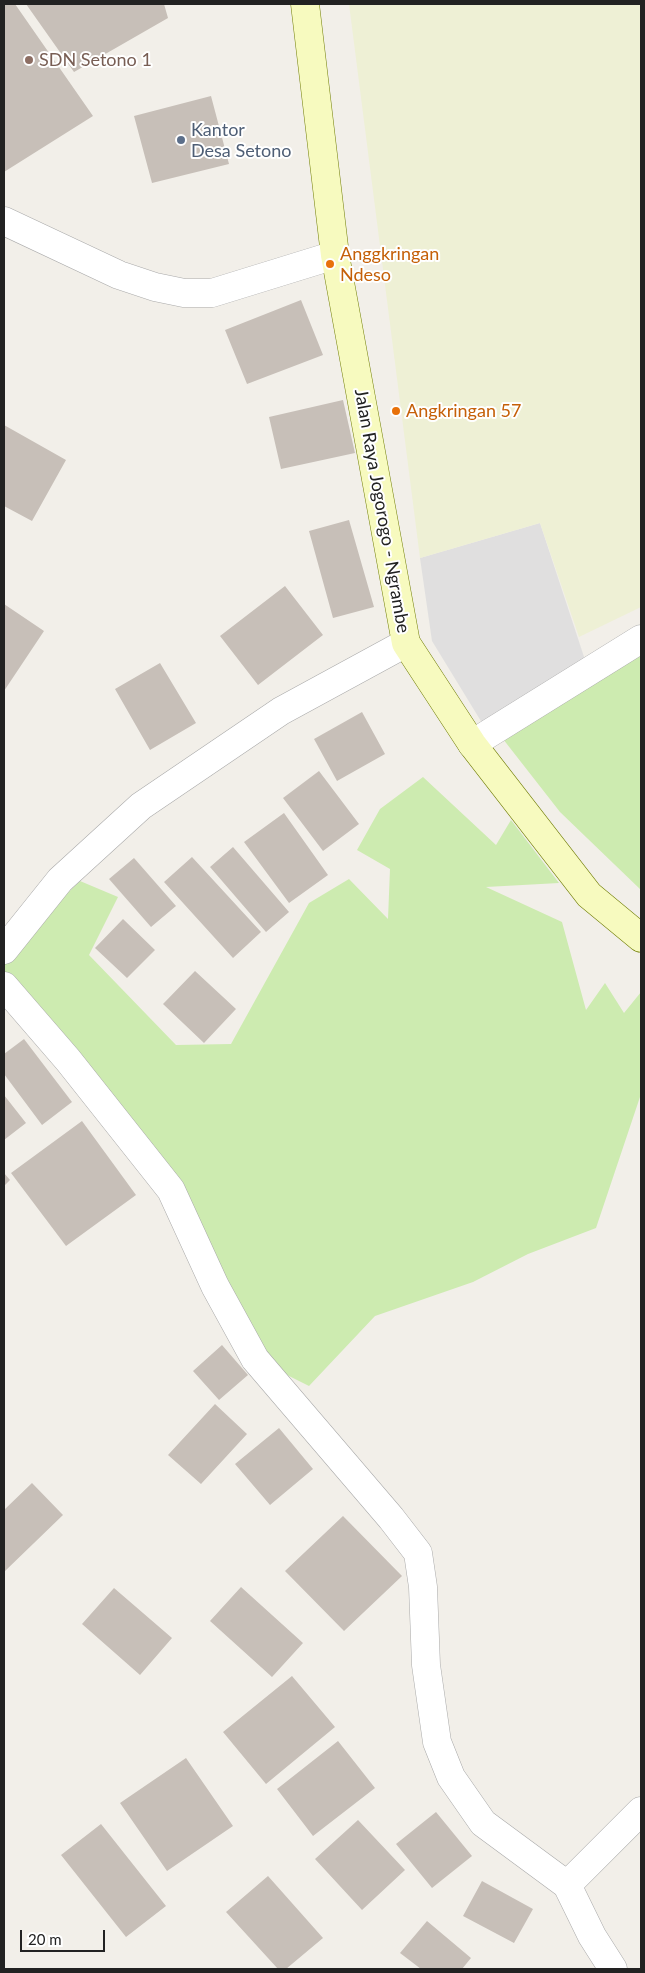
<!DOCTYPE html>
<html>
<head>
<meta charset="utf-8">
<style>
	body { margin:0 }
	#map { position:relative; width:645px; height:1973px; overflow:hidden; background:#f2efe9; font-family:Lato,sans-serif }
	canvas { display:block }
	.frame { position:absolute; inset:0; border:5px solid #222; pointer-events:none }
	.scale { position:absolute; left:20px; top:1930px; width:85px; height:22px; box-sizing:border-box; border:2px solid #222; border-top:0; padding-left:6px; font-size:15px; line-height:18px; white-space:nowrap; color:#222; -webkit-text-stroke:4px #fff; paint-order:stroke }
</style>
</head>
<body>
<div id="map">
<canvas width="645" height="1973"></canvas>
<div class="frame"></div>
<div class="scale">20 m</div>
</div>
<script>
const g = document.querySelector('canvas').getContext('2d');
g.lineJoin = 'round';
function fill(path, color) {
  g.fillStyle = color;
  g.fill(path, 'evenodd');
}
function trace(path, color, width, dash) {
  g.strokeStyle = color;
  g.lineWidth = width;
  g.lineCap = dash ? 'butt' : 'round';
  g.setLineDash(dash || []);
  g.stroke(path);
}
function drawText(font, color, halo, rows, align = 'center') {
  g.font = font + ' Lato,sans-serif';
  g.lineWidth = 4;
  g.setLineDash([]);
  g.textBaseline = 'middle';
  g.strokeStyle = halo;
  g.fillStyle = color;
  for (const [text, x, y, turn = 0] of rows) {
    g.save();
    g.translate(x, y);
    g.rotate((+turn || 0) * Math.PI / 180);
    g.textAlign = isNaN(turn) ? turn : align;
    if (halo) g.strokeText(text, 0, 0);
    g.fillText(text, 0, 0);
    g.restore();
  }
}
fill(new Path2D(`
	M540,523L588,669L487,731L432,641L420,558Z`), '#e0dfdf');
fill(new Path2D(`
	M349,4H641V607L579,637L540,523L420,558Z`), '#eef0d5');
fill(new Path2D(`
	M641,649V890L560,812L503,739Z
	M423,777L496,845L511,820L559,883L486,887L562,922L586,1010L605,983L624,1013L641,992V1094L596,1228L528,1254L473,1282L375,1316L309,1386L255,1359L171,1190L4,987V954L80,881L118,897L89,955L176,1045L231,1044L309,903L349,879L388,919L390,869L357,850L380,809Z`), '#cdebb0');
fill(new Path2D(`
	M4,4H15L93,116L4,172Z
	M26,4H164L168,18L74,72Z
	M211,96L229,164L152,183L134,116Z
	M301,300L323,355L247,384L225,330Z
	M343,400L355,453L281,469L269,417Z
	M4,425L66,460L32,521L4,506Z
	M349,520L374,607L333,618L309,531Z
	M285,586L323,635L258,685L220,636Z
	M4,604L44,631L4,691Z
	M160,663L196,723L150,750L115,689Z
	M362,712L385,754L337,781L314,739Z
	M319,771L359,824L323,851L283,798Z
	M284,813L328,875L289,903L244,842Z
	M233,847L289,912L266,932L210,867Z
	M192,857L261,932L233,958L164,882Z
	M134,858L176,906L151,927L109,879Z
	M123,919L155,950L127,978L95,948Z
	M195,971L236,1009L204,1043L163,1004Z
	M24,1039L72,1102L42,1125L4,1074V1054Z
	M4,1095L26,1123L4,1140Z
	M82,1121L136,1195L66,1246L11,1173Z
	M4,1173L10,1180L4,1186Z
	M222,1345L248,1375L219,1400L193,1371Z
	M215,1404L247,1434L201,1484L168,1455Z
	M279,1428L313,1469L270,1505L235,1464Z
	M32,1483L63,1515L4,1572V1510Z
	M343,1516L402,1576L344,1631L285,1571Z
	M241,1587L303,1643L272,1677L210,1621Z
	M114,1588L172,1638L140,1675L82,1624Z
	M292,1676L335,1727L266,1784L223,1732Z
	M338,1741L375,1788L313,1836L277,1789Z
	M186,1758L233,1826L167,1871L120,1803Z
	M436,1812L472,1856L432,1888L396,1844Z
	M358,1820L405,1870L362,1910L315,1859Z
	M101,1824L166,1906L126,1937L61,1855Z
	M268,1876L323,1938L286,1969H278L226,1912Z
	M482,1881L533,1909L514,1943L463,1916Z
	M427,1921L471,1958L462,1969H421L400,1953Z`), '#c7bfb8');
const minor = new Path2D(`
	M4,221L119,275L155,287L184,293H212L335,255
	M472,744L641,639
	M4,950L60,880L141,806L281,711L406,643
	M4,986L68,1060L171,1190L215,1286L255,1359L391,1518L418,1553L423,1587L426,1665L437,1742L451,1777L483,1823L567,1885L592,1936L613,1969
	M567,1885L641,1811`);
const secondary = new Path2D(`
	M305,4L335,255L406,643L472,744L589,895L641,938`);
trace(minor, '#a9a9a9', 29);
trace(secondary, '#707d05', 29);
trace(minor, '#fff', 28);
trace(secondary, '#f7fabf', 28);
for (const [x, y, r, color] of [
	[29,60,5,"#8d6e63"],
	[181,140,5,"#5c6f8a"],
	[330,264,5,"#e8710a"],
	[396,411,5,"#e8710a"]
]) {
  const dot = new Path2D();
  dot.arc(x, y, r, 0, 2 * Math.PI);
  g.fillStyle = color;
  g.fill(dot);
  trace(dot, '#fff', 2);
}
drawText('18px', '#785e54', '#fff', [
	["SDN Setono 1",39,60]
], 'left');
drawText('18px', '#4e5e75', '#fff', [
	["Kantor",191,130],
	["Desa Setono",191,151]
], 'left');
drawText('18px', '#c56008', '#fff', [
	["Anggkringan",340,254],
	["Ndeso",340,275],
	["Angkringan 57",406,411]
], 'left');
drawText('18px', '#222', '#fff', [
	["Jalan Raya Jogorogo - Ngrambe",382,511,80]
]);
</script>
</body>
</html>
